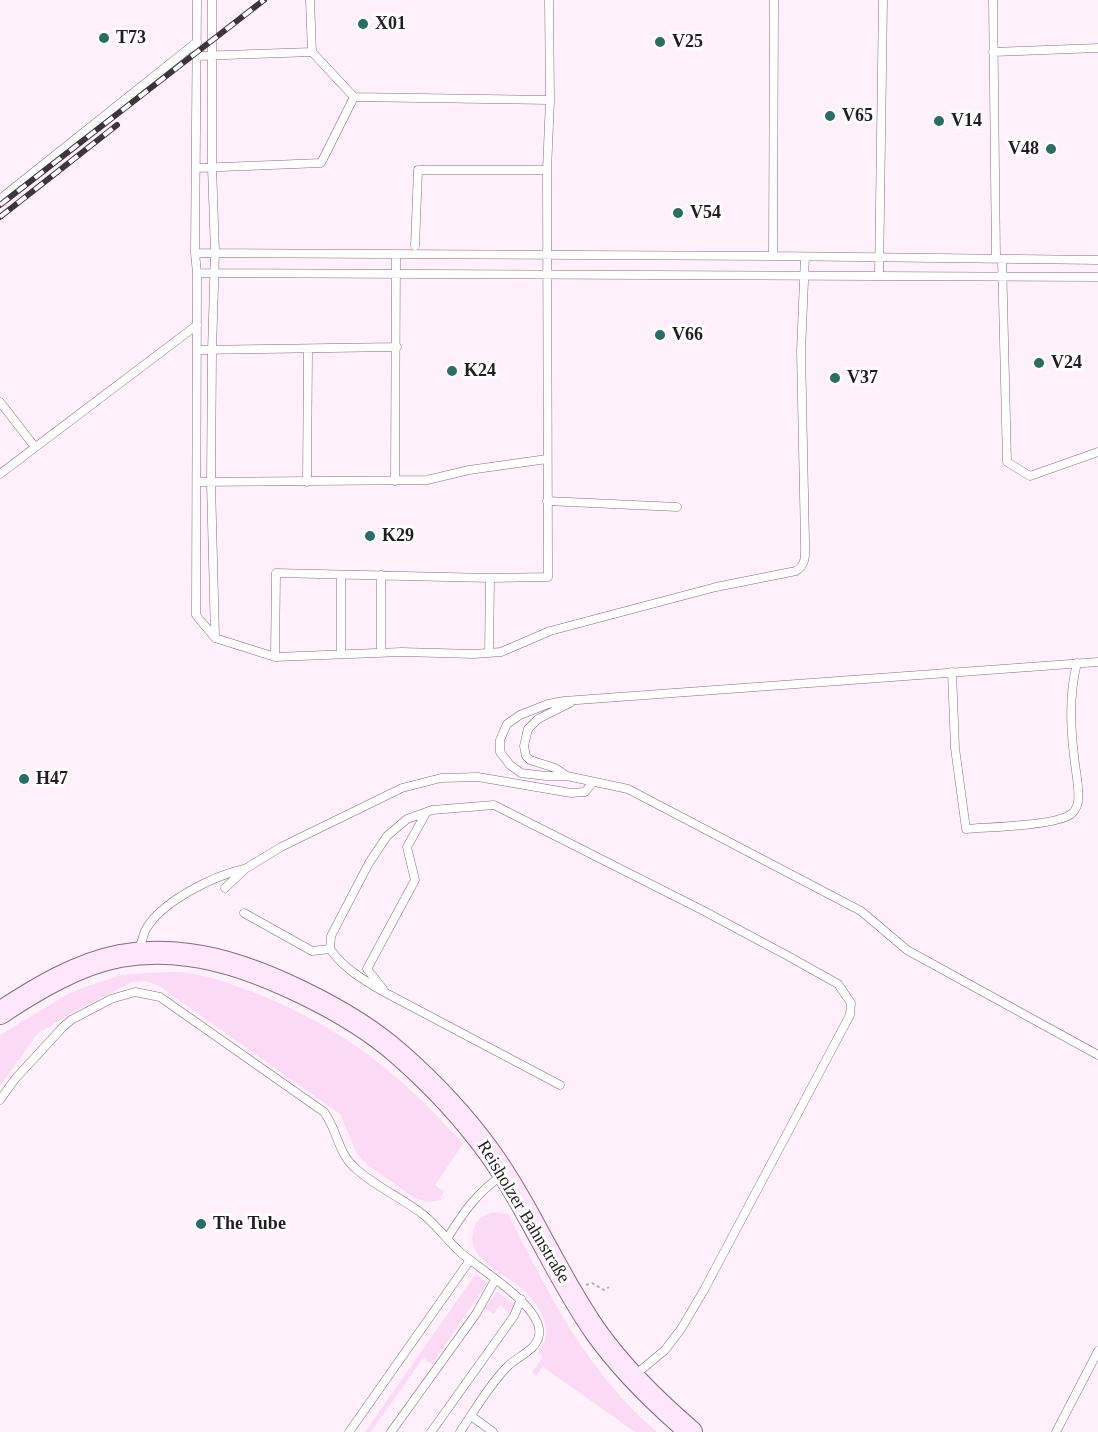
<!DOCTYPE html>
<html>
<head>
<meta charset="utf-8">
<style>
	body { margin:0 }
	canvas { display:block; background:#fef1fb }
</style>
</head>
<body>
<canvas width="1098" height="1432"></canvas>
<script>
const g = document.querySelector('canvas').getContext('2d');
g.lineJoin = 'round';
function fill(path, color) {
  g.fillStyle = color;
  g.fill(path, 'evenodd');
}
function trace(path, color, width, dash) {
  g.strokeStyle = color;
  g.lineWidth = width;
  g.lineCap = dash ? 'butt' : 'round';
  g.setLineDash(dash || []);
  g.stroke(path);
}
function drawText(font, color, halo, rows, align = 'center') {
  g.font = font + ' "Times New Roman",serif';
  g.lineWidth = 6;
  g.setLineDash([]);
  g.textBaseline = 'middle';
  g.strokeStyle = halo;
  g.fillStyle = color;
  for (const [text, x, y, turn = 0] of rows) {
    g.save();
    g.translate(x, y);
    g.rotate((+turn || 0) * Math.PI / 180);
    g.textAlign = isNaN(turn) ? turn : align;
    if (halo) g.strokeText(text, 0, 0);
    g.fillText(text, 0, 0);
    g.restore();
  }
}
fill(new Path2D(`
	M147,973C160,973 175,971 188,973C212,976 236,986 258,994C345,1029 402,1075 463,1144L435,1185L444,1192L440,1198L442,1200L426,1202L415,1198L366,1164L356,1152L340,1114L159,986L146,981L132,982L73,1012L37,1034L0,1086V1035L71,992L121,975Z
	M493,1212L508,1214C550,1296 586,1371 657,1432H635L543,1367L536,1376L532,1372L543,1357L538,1353C545,1343 548,1335 545,1323C541,1308 530,1295 518,1286C501,1271 464,1258 474,1229C477,1219 483,1215 493,1212Z
	M477,1275L486,1282V1285L432,1364L423,1358L371,1432H365L474,1276Z
	M497,1292L514,1304L515,1306L512,1312L509,1313L500,1305L494,1314L485,1308Z`), '#fadaf5');
const lane = new Path2D(`
	M197,0L195,253L197,273L196,615L215,638L275,657L276,573L490,578L548,577L547,170L550,100L549,0
	M212,0V167L215,252L212,351L211,483L215,637
	M310,0L312,52L354,97L550,100
	M774,0L773,256L1098,260
	M993,0L996,258
	M993,52L1098,48
	M197,56L312,52
	M197,168L321,163L354,97
	M0,199L197,42
	M415,246L418,170H547
	M195,253L773,256
	M1002,259L1007,462L1030,476L1098,452
	M197,273L1098,277
	M879,276L883,0
	M197,350L397,347
	M0,402L35,447
	M0,474L197,325
	M395,481L396,255
	M197,482L427,480L469,470L547,459
	M307,482L308,349
	M547,501L677,507
	M341,575V654
	M381,653V575
	M489,653L490,578
	M275,657L402,652L474,654L501,652L550,631L716,587L796,571C807,564 805,554 805,542L801,351L805,257
	M1098,662L564,701L548,704L520,715L507,724L500,740V752L510,765L521,773L546,776H567L628,789L861,911L907,950L1098,1055
	M952,672L955,748L966,829C991,827 1047,826 1068,816C1073,814 1077,808 1078,802C1080,787 1075,770 1074,755C1070,724 1069,694 1077,663
	M567,776L555,768L530,760L526,756L524,746L528,729L538,719L570,703
	M225,888L245,869L281,847L402,788L441,778L478,777L571,793L585,792L593,782
	M244,913L312,951L330,949
	M139,949C141,943 143,937 145,931C160,902 213,876 244,869
	M383,989L367,969L415,880L407,847L426,813
	M560,1085L386,993C365,981 344,969 330,949L331,936L369,863L387,836L407,819L432,810L494,805L702,910L788,956L838,984L851,1003L850,1015L704,1290L681,1329L665,1350L635,1375
	M0,1100L15,1079L63,1027L71,1020L111,999L135,992L160,997L324,1112C337,1129 338,1153 354,1167C375,1187 403,1198 425,1216C438,1227 448,1241 460,1252C479,1269 544,1307 539,1335C537,1350 518,1356 508,1366C489,1385 475,1410 460,1432
	M448,1237C463,1213 478,1191 503,1175
	M471,1416L493,1432
	M349,1432L470,1260
	M391,1432L476,1314L495,1280
	M431,1432L514,1316L521,1299
	M1056,1432L1098,1351`);
const secondary = new Path2D(`
	M0,1013C36,989 78,964 120,956C143,952 167,952 189,955C254,963 352,1012 400,1055C433,1084 464,1117 490,1153C530,1209 556,1275 596,1332C623,1370 656,1402 691,1432`);
trace(lane, '#806e7d', 9);
trace(secondary, '#806e7d', 24);
trace(new Path2D(`
	M586,1285L592,1283L604,1290L609,1287`), '#b8adb6', 2, [3, 3]);
trace(lane, '#fff', 8);
trace(secondary, '#ffe7fb', 22);
const rail = new Path2D(`
	M0,205L264,0
	M0,217L117,125`);
trace(rail, '#3d353c', 6);
trace(rail, '#fff', 4, [11]);
for (const [x, y, r, color] of [
	[363,24,6,"#286e64"],
	[104,38,6,"#286e64"],
	[660,42,6,"#286e64"],
	[830,116,6,"#286e64"],
	[939,121,6,"#286e64"],
	[1051,149,6,"#286e64"],
	[678,213,6,"#286e64"],
	[660,335,6,"#286e64"],
	[1039,363,6,"#286e64"],
	[452,371,6,"#286e64"],
	[835,378,6,"#286e64"],
	[370,536,6,"#286e64"],
	[24,779,6,"#286e64"],
	[201,1224,6,"#286e64"]
]) {
  const dot = new Path2D();
  dot.arc(x, y, r, 0, 2 * Math.PI);
  g.fillStyle = color;
  g.fill(dot);
  trace(dot, '#fff', 2);
}
drawText('bold 18px', '#231c22', '#fff', [
	["X01",375,24],
	["T73",116,38],
	["V25",672,42],
	["V65",842,116],
	["V14",951,121],
	["V48",1039,149,"right"],
	["V54",690,213],
	["V66",672,335],
	["V24",1051,363],
	["K24",464,371],
	["V37",847,378],
	["K29",382,536],
	["H47",36,779],
	["The Tube",213,1224]
], 'left');
drawText('18px', '#231c22', '#fff', [
	["Reisholzer Bahnstraße",523,1212,59]
]);
</script>
</body>
</html>
